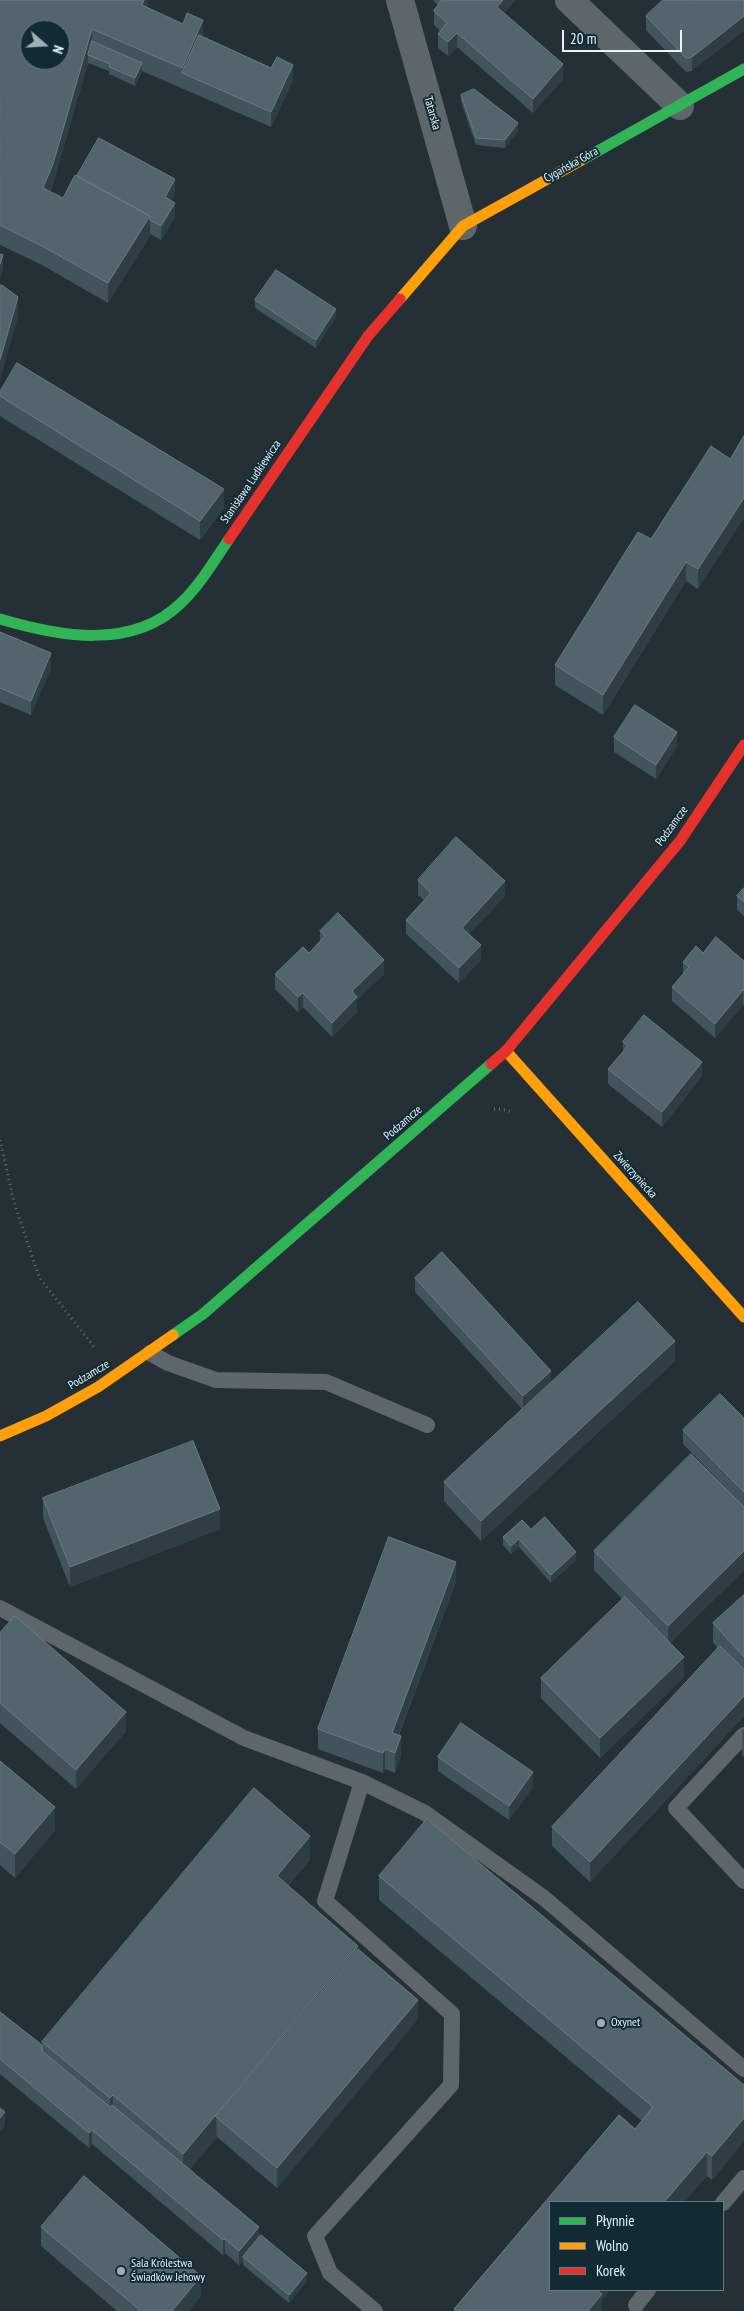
<!DOCTYPE html>
<html>
<head>
<meta charset="utf-8">
<style>
	body { margin:0 }
	#map { position:relative; width:744px; height:2311px; overflow:hidden; background:#243036; font-family:"PT Sans Narrow",sans-serif }
	canvas { display:block }
	.legend { position:absolute; left:549px; top:2201px; width:175px; height:90px; box-sizing:border-box; background:#122a34; border:1px solid #677b83; margin:0; padding:6px 9px; list-style:none; font-size:15px; color:#e6f4fa }
	.legend li { display:flex; align-items:center; gap:10px; height:25px }
	.legend b { width:25px; border:1px solid #677b83 }
	.north { position:absolute; left:20px; top:20px; width:50px; height:50px; box-sizing:border-box; background:#122a34; border:1px solid #677b83; border-radius:50%; rotate:109deg; font-size:14px; font-weight:700; line-height:20px; text-align:center; color:#e6f4fa }
	.north::after { content:''; display:block; margin:auto; width:18px; height:22px; background:#a2afb5; clip-path:polygon(50% 0,100% 100%,50% 72%,0 100%) }
	.scale { position:absolute; left:562px; top:30px; width:120px; height:22px; box-sizing:border-box; border:2px solid #e6f4fa; border-top:0; padding-left:6px; font-size:15px; line-height:18px; white-space:nowrap; color:#e6f4fa; -webkit-text-stroke:4px #122a34; paint-order:stroke }
</style>
</head>
<body>
<div id="map">
<canvas width="744" height="2311"></canvas>
<ul class="legend">
<li><b style="height:6px;background:#30b455"></b>Płynnie</li>
<li><b style="height:6px;background:#ff9f0a"></b>Wolno</li>
<li><b style="height:6px;background:#e5322d"></b>Korek</li>
</ul>
<div class="north">N</div>
<div class="scale">20 m</div>
</div>
<script>
const g = document.querySelector('canvas').getContext('2d');
g.lineJoin = 'round';
function trace(path, color, width, dash) {
  g.strokeStyle = color;
  g.lineWidth = width;
  g.lineCap = dash ? 'butt' : 'round';
  g.setLineDash(dash || []);
  g.stroke(path);
}
function fill(path, color) {
  g.fillStyle = color;
  g.fill(path, 'evenodd');
}
function drawText(font, color, halo, rows, align = 'center') {
  g.font = font + ' "PT Sans Narrow",sans-serif';
  g.lineWidth = 4;
  g.setLineDash([]);
  g.textBaseline = 'middle';
  g.strokeStyle = halo;
  g.fillStyle = color;
  for (const [text, x, y, turn = 0] of rows) {
    g.save();
    g.translate(x, y);
    g.rotate((+turn || 0) * Math.PI / 180);
    g.textAlign = isNaN(turn) ? turn : align;
    if (halo) g.strokeText(text, 0, 0);
    g.fillText(text, 0, 0);
    g.restore();
  }
}
trace(new Path2D(`
	M494,1109H501L512,1112
	M0,1140L14,1202L39,1277L94,1347`), '#656d71', 3, [1, 4]);
trace(new Path2D(`
	M150,1353L168,1363L216,1380L326,1382L427,1425
	M0,1608L244,1738L362,1782L425,1813L544,1898L744,2069
	M744,1735L676,1808L744,1881
	M362,1782L325,1901L452,2014L451,2085L315,2236L330,2273L375,2311
	M723,2203L744,2178
	M636,2305L648,2290`), '#5d666b', 16);
trace(new Path2D(`
	M400,0L463,226
	M569,0L680,106`), '#5d666b', 28);
trace(new Path2D(`
	M580,161L744,69
	M0,619C58,636 132,651 181,603C200,585 214,561 229,539
	M173,1335L203,1314L491,1064`), '#30b455', 11);
trace(new Path2D(`
	M400,299L463,226L580,161
	M506,1051L744,1317
	M0,1436L46,1416L98,1387L173,1335`), '#ff9f0a', 11);
trace(new Path2D(`
	M229,539L368,336L400,299
	M491,1064L506,1051L680,841L744,745`), '#e5322d', 11);
fill(new Path2D(`
	M0,0H148V8L203,37L293,80L271,127L142,71L135,86L109,74V71L88,63L53,184L50,192L63,198L77,176L175,193L171,200L175,217L161,240L150,234V236L108,303L42,265L0,245Z
	M433,0H516L504,13L563,79L533,113L457,47L448,56L438,48V34L440,31L434,25V11L438,5Z
	M744,0L692,71L686,72L646,30V16L691,1Z
	M461,95L518,131L505,148L476,145L461,102Z
	M255,300L336,317L316,348L255,308Z
	M0,392L224,508L200,540L0,416Z
	M730,459L698,589L686,581L603,715L555,685V665L651,539Z
	M0,632L51,668L31,715L0,702Z
	M614,737L677,746L656,779L614,752Z
	M418,880L505,896L469,934L481,960L459,983L406,934V920L424,900L418,895Z
	M737,896L744,902V916L737,910Z
	M320,931L384,974L357,1000V1012L332,1037L303,1007L298,1012L275,989V974L309,953L320,942Z
	M703,953L744,961V1005H743L715,1038L672,1001V987L683,974V962Z
	M623,1042L702,1076L662,1127L608,1084V1069L623,1052Z
	M415,1278L551,1383L675,1361L481,1541L444,1501V1482L522,1409L415,1292Z
	M744,1418V1507L683,1444V1430Z
	M43,1498L220,1529L70,1587L43,1518Z
	M744,1507V1570L670,1643L684,1677L600,1758L541,1698V1678L622,1599L594,1570V1551Z
	M531,1529L576,1560L551,1583L519,1547L511,1554L503,1545V1537Z
	M456,1582L399,1735L401,1755L395,1773L385,1769L383,1773L318,1749V1729Z
	M744,1595V1716L590,1882L552,1846V1827L718,1648L713,1643V1623Z
	M0,1633L126,1731L76,1789L0,1723Z
	M744,1730V1757L742,1755V1731Z
	M438,1757L533,1787L509,1820L438,1771Z
	M0,1761L55,1830L15,1878L0,1865Z
	M427,1819L744,2085V2141L712,2180L707,2176L684,2202H550V2290H610L602,2299V2311H454V2309L619,2115L635,2129L642,2121L379,1900V1876Z
	M310,1860L288,1886L358,1949L418,2019L277,2188L217,2137L190,2169L259,2238L307,2281L289,2303L243,2265V2261L239,2265L225,2253L223,2255L92,2144L89,2148L0,2074V2012L42,2045V2042Z
	M41,2227L201,2296L188,2311H117L41,2246Z`), '#42535b');
fill(new Path2D(`
	M144,0H148V9L142,5Z
	M503,0H516L497,21V7Z
	M744,16V31L692,71V57Z
	M203,20V40L182,73V88V68Z
	M92,29V49L88,55V63L53,184L43,208V188Z
	M457,33V47L448,56V42Z
	M142,63V71L135,86V78Z
	M563,64V79L533,113V99Z
	M293,65V80L271,127V112Z
	M518,123V131L505,148V140Z
	M175,179V193L165,211V197Z
	M175,203V217L161,240V226Z
	M150,216V236L108,303V283Z
	M3,255V270L0,278V264Z
	M18,297V317L0,380V360Z
	M336,309V317L316,348V340Z
	M224,489V508L200,540V521Z
	M744,498V518L698,589V569Z
	M686,562V581L603,715V695Z
	M51,653V668L31,715V701Z
	M677,732V746L656,779V765Z
	M505,881V896L462,942V928Z
	M481,945V960L459,983V968Z
	M384,960V974L357,1000V1012L332,1037V1023L352,991Z
	M743,990V1005L715,1038V1024Z
	M303,993V1007L298,1012V997Z
	M702,1062V1076L662,1127V1112Z
	M675,1341V1361L481,1541V1521Z
	M551,1371V1385L523,1410V1396Z
	M220,1509V1529L70,1587V1567Z
	M519,1539V1547L511,1554V1546Z
	M744,1551V1570L668,1645V1626Z
	M576,1552V1560L551,1583V1575Z
	M456,1562V1582L392,1752V1733Z
	M684,1657V1677L600,1758V1738Z
	M744,1696V1716L590,1882V1862Z
	M126,1712V1731L76,1789V1770Z
	M401,1736V1755L395,1773V1753Z
	M385,1749V1769L383,1773V1753Z
	M533,1772V1787L509,1820V1806Z
	M55,1807V1830L15,1878V1854Z
	M310,1836V1860L277,1900V1876Z
	M358,1946V1969L216,2117L217,2137L183,2178V2154Z
	M418,2000V2019L277,2188V2168Z
	M113,2095V2119L110,2122V2098Z
	M5,2112V2126L0,2132V2118Z
	M744,2118V2141L712,2180V2156Z
	M92,2130V2144L89,2148V2133Z
	M707,2152V2176L684,2202H664Z
	M259,2227V2241L243,2257V2261L239,2265V2251Z
	M225,2239V2253L223,2255V2240Z
	M307,2273V2281L289,2303V2295Z
	M201,2276V2296L188,2311H172Z
	M593,2290H610L602,2299V2311H588Z`), '#2f3e45');
const building = new Path2D(`
	M0,0H144L142,5L183,24L187,13L203,20L182,68L92,29L53,164L43,188L63,198L75,175L150,216L108,283L42,246L0,225ZM30,30H60V60H30Z
	M442,0H503L497,7L563,64L533,99L457,33L448,42L438,34L447,23L434,11Z
	M663,0H689L691,1L692,0H744V16L692,57L686,58L646,16Z
	M199,35L271,68L277,57L293,65L271,112L182,73Z
	M92,41L142,63L135,78L109,67L110,64L88,55Z
	M474,89L518,123L505,140L476,138L461,95Z
	M99,138L175,179L165,197L175,203L161,226L150,220V216L77,176Z
	M0,254L3,255L0,264Z
	M276,270L336,309L316,340L255,300Z
	M0,285L3,286L18,297L0,360Z
	M17,363L224,489L200,521L0,396V392Z
	M744,436V498L698,569L686,562L603,695L555,665L638,532L651,539L711,446L730,459Z
	M0,632L51,653L31,701L0,688Z
	M635,705L677,732L656,765L614,737Z
	M456,837L505,881L462,928L481,945L459,968L406,920L431,893L418,880Z
	M744,888V902L737,896Z
	M338,913L384,960L352,991L357,997L332,1023L303,993L298,997L275,974L303,947L309,953L325,936L320,931Z
	M716,937L744,961V991L743,990L715,1024L672,987L689,967L683,962L696,946L703,953Z
	M644,1015L702,1062L662,1112L608,1069L628,1046L623,1042Z
	M442,1252L551,1371L523,1396L415,1278Z
	M638,1302L675,1341L481,1521L444,1482Z
	M720,1394L744,1418V1492L683,1430Z
	M193,1441L220,1509L70,1567L43,1498Z
	M691,1454L744,1507V1551L668,1626L594,1551Z
	M545,1517L576,1552L551,1575L519,1539L511,1546L503,1537L522,1520L531,1529Z
	M389,1537L456,1562L392,1733L401,1736L395,1753L385,1749L383,1753L318,1729Z
	M744,1595V1657L713,1623Z
	M625,1597L684,1657L600,1738L541,1678Z
	M15,1616L126,1712L76,1770L0,1703V1633Z
	M720,1646L744,1669V1696L590,1862L552,1827Z
	M461,1723L533,1772L509,1806L438,1757Z
	M0,1761L55,1807L15,1854L0,1842Z
	M254,1788L310,1836L277,1876L358,1946L183,2154L113,2095L110,2098L42,2042Z
	M427,1819L744,2085V2118L712,2156L707,2152L664,2202H550V2290H596L602,2294L588,2311H456L454,2309L619,2115L635,2129L653,2107L379,1876Z
	M358,1949L418,2000L277,2168L216,2117Z
	M0,2012L42,2045V2051L110,2107L112,2105L259,2227L239,2251L225,2239L223,2240L92,2130L89,2133L0,2059Z
	M0,2108L5,2112L0,2118Z
	M84,2176L201,2276L172,2311H141L41,2227Z
	M261,2235L307,2273L289,2295L243,2257Z`);
fill(building, '#54646c');
trace(building, '#6b7b82', 1);
for (const [x, y, r, color] of [
	[601,2023,5,"#a2afb5"],
	[121,2271,5,"#a2afb5"]
]) {
  const dot = new Path2D();
  dot.arc(x, y, r, 0, 2 * Math.PI);
  g.fillStyle = color;
  g.fill(dot);
  trace(dot, '#122a34', 2);
}
drawText('12px', '#e6f4fa', '#122a34', [
	["Tatarska",432,113,74],
	["Cygańska Góra",571,165,-29],
	["Stanisława Ludkiewicza",251,482,-56],
	["Podzamcze",672,826,-54],
	["Podzamcze",403,1123,-41],
	["Zwierzyniecka",635,1175,48],
	["Podzamcze",89,1375,-31]
]);
drawText('12px', '#e6f4fa', '#122a34', [
	["Oxynet",611,2023],
	["Sala Królestwa",131,2264],
	["Świadków Jehowy",131,2278]
], 'left');
</script>
</body>
</html>
